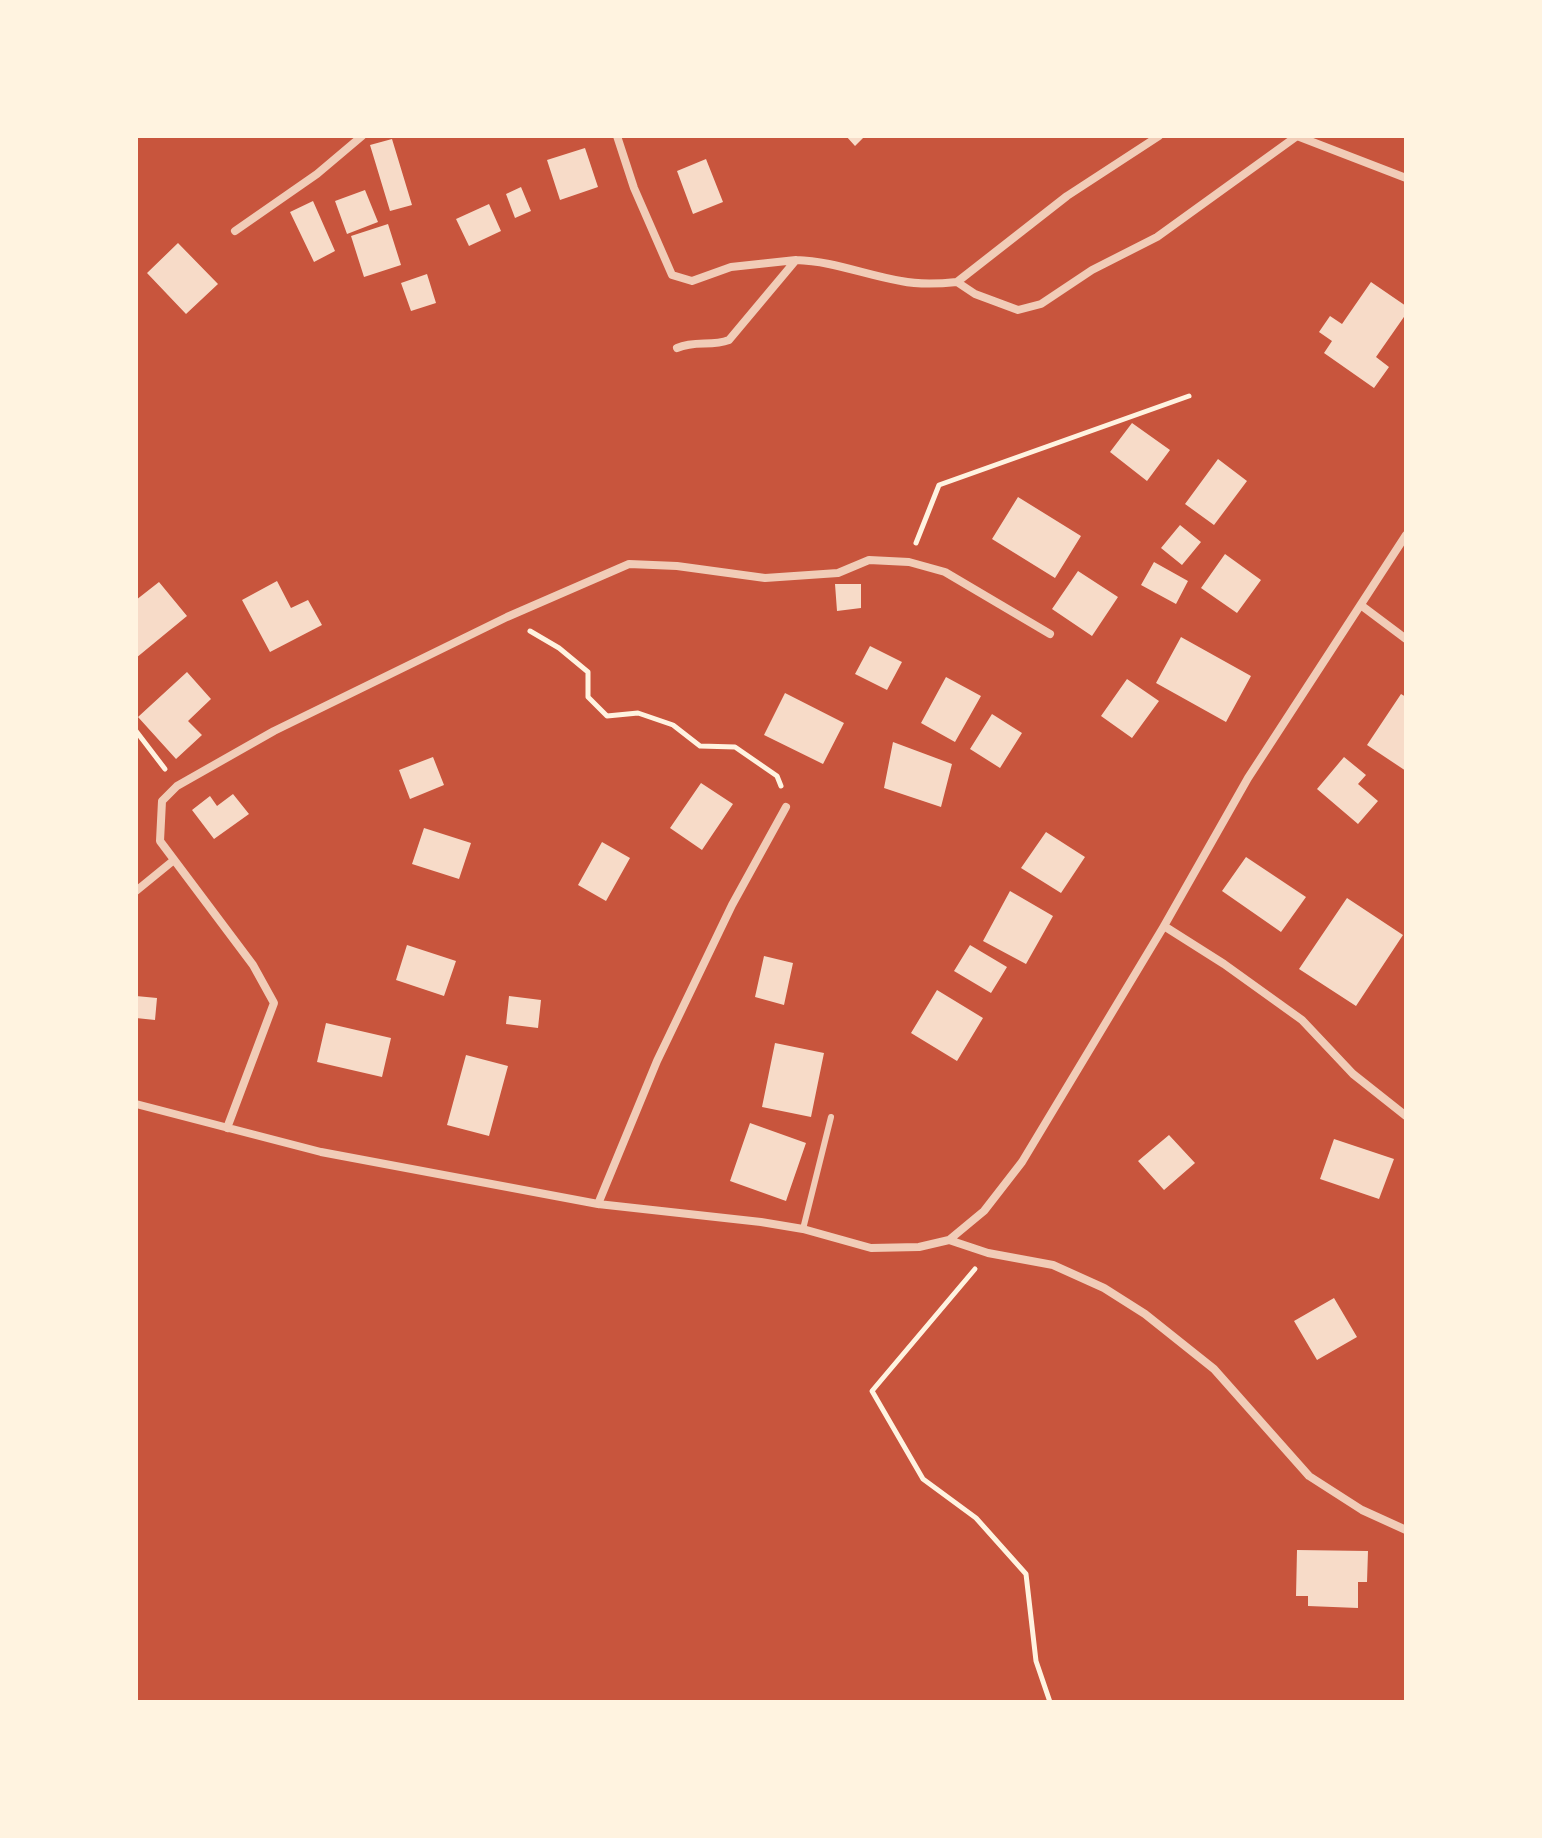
<!DOCTYPE html>
<html>
<head>
<meta charset="utf-8">
<style>
	body { margin:0 }
	#map { position:relative; width:1542px; height:1838px; overflow:hidden; background:#c8553d; font-family:"Sofia Sans Condensed",sans-serif }
	canvas { display:block }
	.frame { position:absolute; inset:0; border:138px solid #fff3e0; pointer-events:none }
</style>
</head>
<body>
<div id="map">
<canvas width="1542" height="1838"></canvas>
<div class="frame"></div>
</div>
<script>
const g = document.querySelector('canvas').getContext('2d');
g.lineJoin = 'round';
function fill(path, color) {
  g.fillStyle = color;
  g.fill(path, 'evenodd');
}
function trace(path, color, width, dash) {
  g.strokeStyle = color;
  g.lineWidth = width;
  g.lineCap = dash ? 'butt' : 'round';
  g.setLineDash(dash || []);
  g.stroke(path);
}
fill(new Path2D(`
	M846,136H865L855,146Z
	M392,139L412,205L390,211L370,145Z
	M585,148L598,187L560,200L547,160Z
	M706,159L723,202L693,214L677,171Z
	M521,187L531,211L515,218L506,194Z
	M365,190L378,222L347,234L335,201Z
	M313,201L335,251L314,262L290,212Z
	M489,204L501,231L469,246L456,219Z
	M388,224L401,265L364,277L351,236Z
	M178,243L218,284L186,314L147,273Z
	M427,274L436,303L411,311L401,283Z
	M1371,282L1406,306V314L1376,357L1389,367L1374,388L1324,353L1332,341L1319,332L1330,316L1342,324Z
	M1132,423L1170,450L1147,481L1110,452Z
	M1218,459L1247,481L1214,525L1185,504Z
	M1018,497L1081,536L1055,578L992,539Z
	M1180,525L1201,542L1182,565L1161,548Z
	M1225,554L1261,580L1237,613L1201,588Z
	M1154,562L1188,581L1176,604L1141,585Z
	M1078,571L1118,597L1092,636L1052,609Z
	M277,581L291,608L308,600L322,625L270,652L242,600Z
	M159,582L187,616L136,658V600Z
	M835,584H861V608L837,611Z
	M1181,637L1251,676L1226,722L1156,683Z
	M870,646L902,662L887,690L855,674Z
	M187,672L211,699L188,721L202,735L176,759L138,717Z
	M946,677L981,696L955,742L921,723Z
	M1127,679L1159,701L1132,738L1101,716Z
	M785,693L844,723L823,764L764,735Z
	M1401,694L1406,697V771L1367,745Z
	M992,714L1022,733L1000,768L970,749Z
	M893,742L952,764L941,807L884,788Z
	M433,757L444,785L410,799L399,770Z
	M1344,757L1366,775L1358,784L1378,801L1358,824L1317,789Z
	M701,783L733,804L702,850L670,828Z
	M233,794L249,814L214,839L192,810L210,796L217,806Z
	M424,828L471,843L459,879L412,864Z
	M1046,832L1085,857L1061,893L1021,868Z
	M602,842L630,858L606,901L578,885Z
	M1246,857L1306,897L1281,932L1222,891Z
	M1010,891L1053,916L1026,964L983,941Z
	M1347,898L1403,935L1356,1006L1299,969Z
	M407,945L456,961L444,996L396,980Z
	M970,945L1007,967L991,993L954,971Z
	M764,956L793,963L784,1005L755,997Z
	M937,990L983,1018L957,1061L911,1033Z
	M136,996L157,998L155,1020L136,1018Z
	M509,996L541,1000L538,1028L506,1024Z
	M326,1023L391,1038L382,1077L317,1062Z
	M775,1043L824,1053L811,1117L762,1107Z
	M466,1055L508,1066L489,1136L447,1125Z
	M750,1123L806,1143L786,1201L730,1181Z
	M1169,1135L1195,1163L1164,1190L1138,1161Z
	M1334,1139L1394,1159L1379,1199L1320,1179Z
	M1334,1298L1357,1337L1317,1360L1294,1321Z
	M1297,1550L1368,1551L1367,1582H1358V1608L1308,1606V1596H1296Z`), '#f7dbc8');
trace(new Path2D(`
	M916,543L939,485L1189,396
	M530,631L559,648L588,672V697L607,716L638,713L673,725L700,746L735,747L777,776L781,786
	M136,731L165,769
	M975,1269L872,1391L923,1479L976,1518L1026,1574L1036,1661L1050,1702`), '#fff3e0', 5);
trace(new Path2D(`
	M803,1229L831,1117`), '#f1ccb7', 6);
trace(new Path2D(`
	M617,136L634,188L672,275L692,281L731,267L796,260
	M235,231L317,174L362,136
	M957,282L1067,196L1159,136
	M677,348C696,340 711,347 729,340L796,260C833,261 865,275 901,281C920,285 938,284 957,282L975,294L1018,310L1041,304L1092,270L1157,237L1297,136L1406,178
	M1362,606L1406,639
	M136,891L174,860
	M1164,926L1224,964L1302,1020L1353,1074L1406,1116
	M136,1104L321,1152L598,1204L761,1222L803,1229L871,1248L919,1247L949,1240L984,1211L1022,1162L1164,926L1248,778L1406,535
	M227,1128L274,1003L253,965L160,841L162,801L177,786L274,731L507,617L629,564L677,566L765,578L838,573L869,560L909,562L945,572L1050,634
	M598,1204L657,1061L732,905L786,807
	M949,1240L988,1253L1053,1265L1104,1288L1145,1314L1214,1369L1309,1476L1362,1510L1406,1530`), '#f1ccb7', 8);
</script>
</body>
</html>
